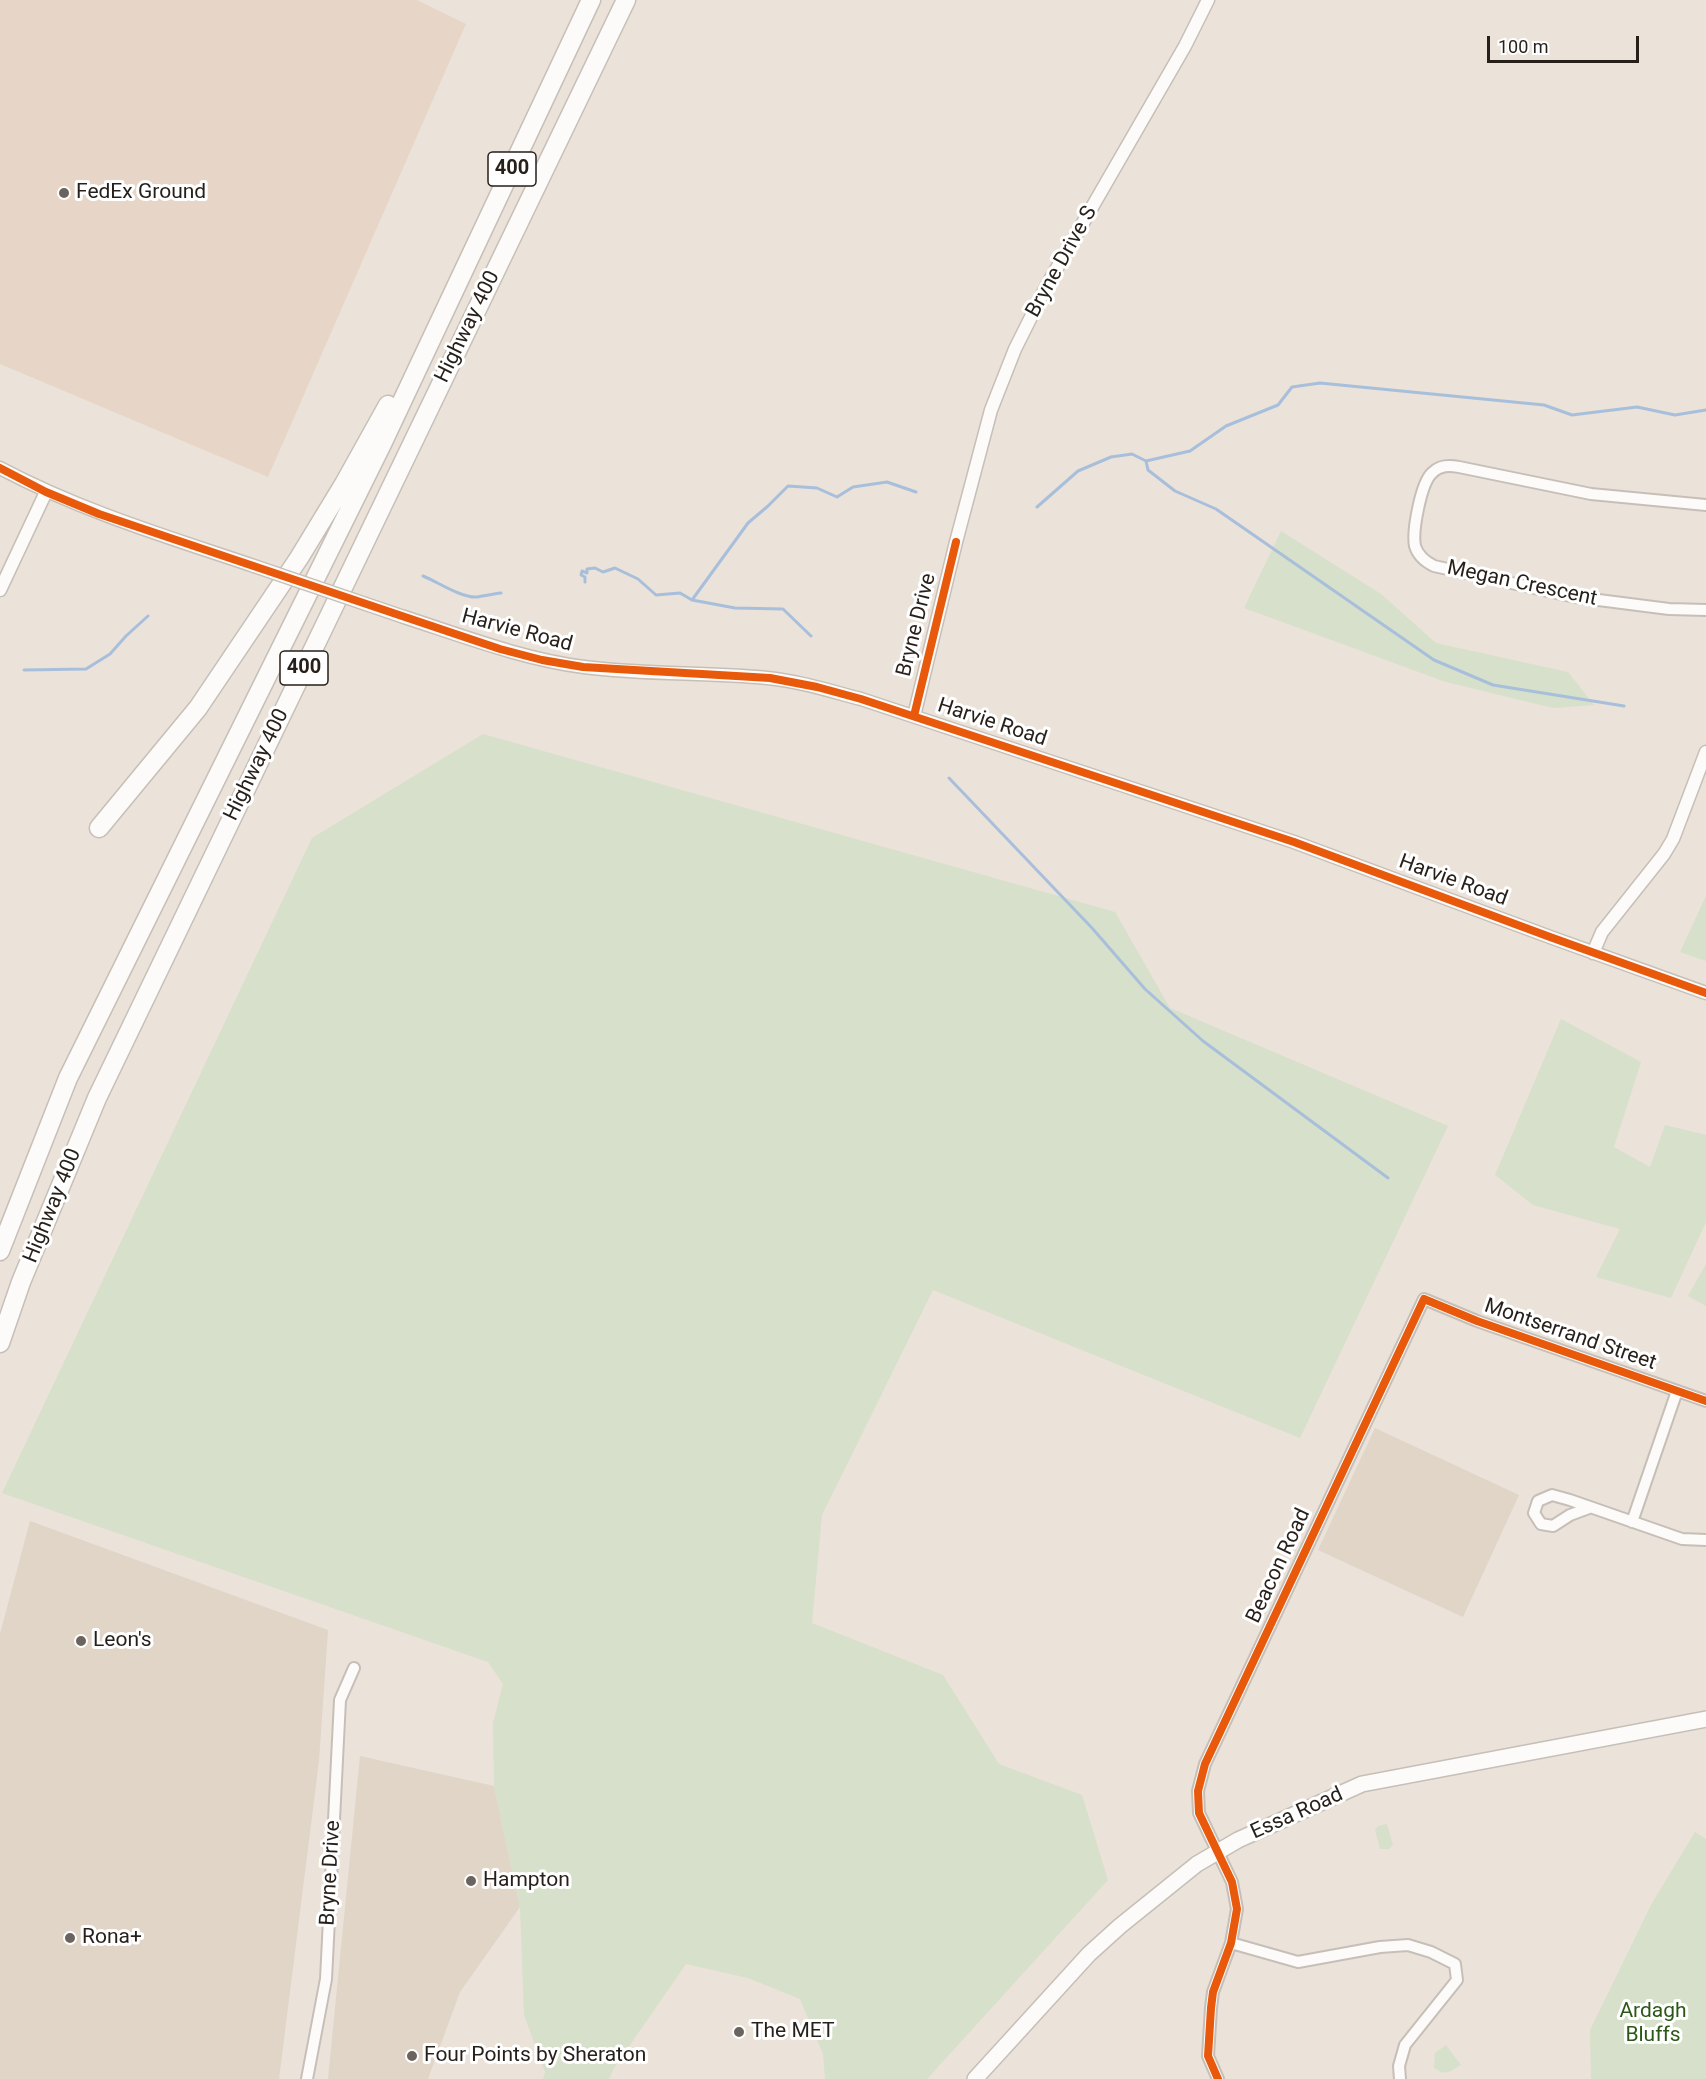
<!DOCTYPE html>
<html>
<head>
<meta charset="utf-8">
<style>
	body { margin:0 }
	#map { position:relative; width:1706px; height:2079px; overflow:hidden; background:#ebe2d9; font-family:Roboto,sans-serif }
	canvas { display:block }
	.scale { position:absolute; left:1487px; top:36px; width:152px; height:27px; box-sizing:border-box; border:3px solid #261f1a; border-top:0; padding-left:8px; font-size:18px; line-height:21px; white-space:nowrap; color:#261f1a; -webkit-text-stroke:4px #fff; paint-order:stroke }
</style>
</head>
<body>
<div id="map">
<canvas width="1706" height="2079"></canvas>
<div class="scale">100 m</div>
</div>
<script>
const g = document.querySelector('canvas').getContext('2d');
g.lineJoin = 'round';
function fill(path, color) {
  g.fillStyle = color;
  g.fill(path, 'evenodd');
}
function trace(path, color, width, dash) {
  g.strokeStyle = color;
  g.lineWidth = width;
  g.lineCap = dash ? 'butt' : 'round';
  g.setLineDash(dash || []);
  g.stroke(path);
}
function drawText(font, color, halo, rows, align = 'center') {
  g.font = font + ' Roboto,sans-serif';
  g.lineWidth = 6;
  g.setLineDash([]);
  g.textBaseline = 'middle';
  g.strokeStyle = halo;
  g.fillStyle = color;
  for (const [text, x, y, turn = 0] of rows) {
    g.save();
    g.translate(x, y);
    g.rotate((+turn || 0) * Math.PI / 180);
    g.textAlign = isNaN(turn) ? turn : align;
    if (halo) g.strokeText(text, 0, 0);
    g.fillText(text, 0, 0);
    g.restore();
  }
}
fill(new Path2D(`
	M1375,1428L1519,1495L1463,1617L1318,1550Z
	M30,1521L328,1630L319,1761L279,2079H0V1634Z
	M360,1756L494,1786L520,1907L460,1992L428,2079H328Z`), '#e0d5c7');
fill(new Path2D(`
	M0,0H417L466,24L268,477L0,364Z`), '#e7d6c7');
fill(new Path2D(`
	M1281,531L1381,594L1436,643L1568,672L1594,705L1553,708L1446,682L1244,608Z
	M483,734L1115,912L1170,1008L1448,1126L1300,1438L933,1290L822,1515L812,1623L943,1675L999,1764L1082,1795L1108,1880L927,2079H825L823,2054L800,1999L748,1978L686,1964L614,2068L609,2079H543L545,2072L524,2015L520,1907L494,1786L493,1723L503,1684L488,1662L2,1493L312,838Z
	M1706,896V961L1680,952Z
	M1561,1019L1641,1062L1614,1147L1650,1167L1665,1125L1706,1135V1222L1671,1298L1596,1277L1620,1229L1533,1205L1495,1175Z
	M1706,1264V1306L1688,1296Z
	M1387,1824L1393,1845L1389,1849H1380L1375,1830L1378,1826Z
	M1695,1832L1706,1839V2079H1591L1590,2030L1652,1903Z
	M1446,2045L1461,2065C1449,2072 1447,2076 1434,2068L1435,2053Z`), '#d7e0ca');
trace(new Path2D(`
	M1146,461L1148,470L1175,491L1216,509L1434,660L1493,685L1624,706
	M1037,507L1078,471L1111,457L1132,454L1146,461L1190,451L1226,426L1278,405L1292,387L1320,383L1544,405L1572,415L1637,407L1675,415L1706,410
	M423,576C438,582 461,598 477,597C484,596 493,594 501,593
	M585,582V577L581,575L582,571L587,573V569L595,568L603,572L615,568L638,579L656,595L680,593L692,600L735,608L783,609L811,636
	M692,600L748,523L768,506L788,486L817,488L837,497L853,487L887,482L916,492
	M24,670L86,669L110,654L126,636L148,616
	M949,778L1092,928L1145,989L1203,1041L1388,1178`), '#a8bfdc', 3);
const minor = new Path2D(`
	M1706,505L1591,494L1459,467C1449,465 1440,465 1432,473C1421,483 1412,531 1415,546C1418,556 1426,562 1434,566L1575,597L1669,609L1706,610
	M1589,1508L1570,1515L1553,1526L1541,1524L1534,1513L1538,1501L1552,1495L1570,1500L1682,1539L1706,1540
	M1632,1522L1677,1391
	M1231,1943L1298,1962L1380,1947L1408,1945L1431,1952L1455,1964L1457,1980L1405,2045L1399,2066L1400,2079
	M307,2079L326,1979L340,1700L354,1668
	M1218,2079L1208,2056L1211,2008L1213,1992L1231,1943L1237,1909L1232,1882L1199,1813L1198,1791L1205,1764L1424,1299L1477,1321L1706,1401`);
const tertiary = new Path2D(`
	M0,468C81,511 168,537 254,566
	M0,590L46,492
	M404,617C463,636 522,659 584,667C645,675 706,672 767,678C799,681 830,691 861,699L1294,842L1550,937L1706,993
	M914,716L956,542L991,410L1015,349L1046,287L1185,46L1208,0
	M1593,953L1602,932L1664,854L1673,839L1706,752`);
const primary = new Path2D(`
	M975,2079L1089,1954L1120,1926L1197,1864L1238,1840L1362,1784L1706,1719`);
const motorway = new Path2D(`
	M99,828L198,708L299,558L344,484L388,405
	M0,1251L68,1078L382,444L591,0
	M0,1343L21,1282L97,1098L626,0`);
trace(minor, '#c6bfb8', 14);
trace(tertiary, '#c6bfb8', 15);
trace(primary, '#c6bfb8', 18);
trace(motorway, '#c6bfb8', 21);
trace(minor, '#fcfbf9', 10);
trace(tertiary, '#fcfbf9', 12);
trace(primary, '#fcfbf9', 15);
trace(motorway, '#fcfbf9', 18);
const tertiaryBridge = new Path2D(`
	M254,566L404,617`);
trace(tertiaryBridge, '#c6bfb8', 15, []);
trace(tertiaryBridge, '#fcfbf9', 12);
trace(new Path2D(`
	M0,468L46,492L99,514L500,649L542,660L583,667L770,678L817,687L861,699L1294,842L1550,937L1706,993
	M914,716L956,542
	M1218,2079L1208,2056L1211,2008L1213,1992L1231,1943L1237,1909L1232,1882L1199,1813L1198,1791L1205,1764L1424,1299L1477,1321L1706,1401`), '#e8590c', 8);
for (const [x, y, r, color] of [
	[64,193,6,"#6b635d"],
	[81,1641,6,"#6b635d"],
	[471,1881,6,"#6b635d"],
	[70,1938,6,"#6b635d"],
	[739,2032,6,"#6b635d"],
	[412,2056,6,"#6b635d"]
]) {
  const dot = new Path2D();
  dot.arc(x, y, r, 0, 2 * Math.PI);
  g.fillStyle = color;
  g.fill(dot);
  trace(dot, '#fff', 2);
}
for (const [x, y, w] of [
	[512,169,48],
	[304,668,48]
]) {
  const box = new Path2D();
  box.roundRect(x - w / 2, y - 17, w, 34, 4.5);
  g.fillStyle = '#fff';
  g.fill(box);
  trace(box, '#261f1a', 1.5);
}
drawText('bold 20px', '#261f1a', null, [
	["400",512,169],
	["400",304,668]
]);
drawText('21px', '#261f1a', '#fff', [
	["FedEx Ground",76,193],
	["Leon's",93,1641],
	["Hampton",483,1881],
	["Rona+",82,1938],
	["The MET",751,2032],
	["Four Points by Sheraton",424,2056]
], 'left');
drawText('21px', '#261f1a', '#fff', [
	["Bryne Drive S",1062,262,-61],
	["Highway 400",468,327,-64],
	["Megan Crescent",1522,584,12],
	["Bryne Drive",917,625,-76],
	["Harvie Road",517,631,15],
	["Harvie Road",992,723,18],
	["Highway 400",257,765,-64],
	["Harvie Road",1453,881,20],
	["Highway 400",53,1206,-68],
	["Montserrand Street",1570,1335,19],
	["Beacon Road",1279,1566,-65],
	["Essa Road",1297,1814,-24],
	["Bryne Drive",331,1873,-87]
]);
drawText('21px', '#2c5817', '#fff', [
	["Ardagh",1653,2012],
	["Bluffs",1653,2036]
]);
</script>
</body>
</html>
